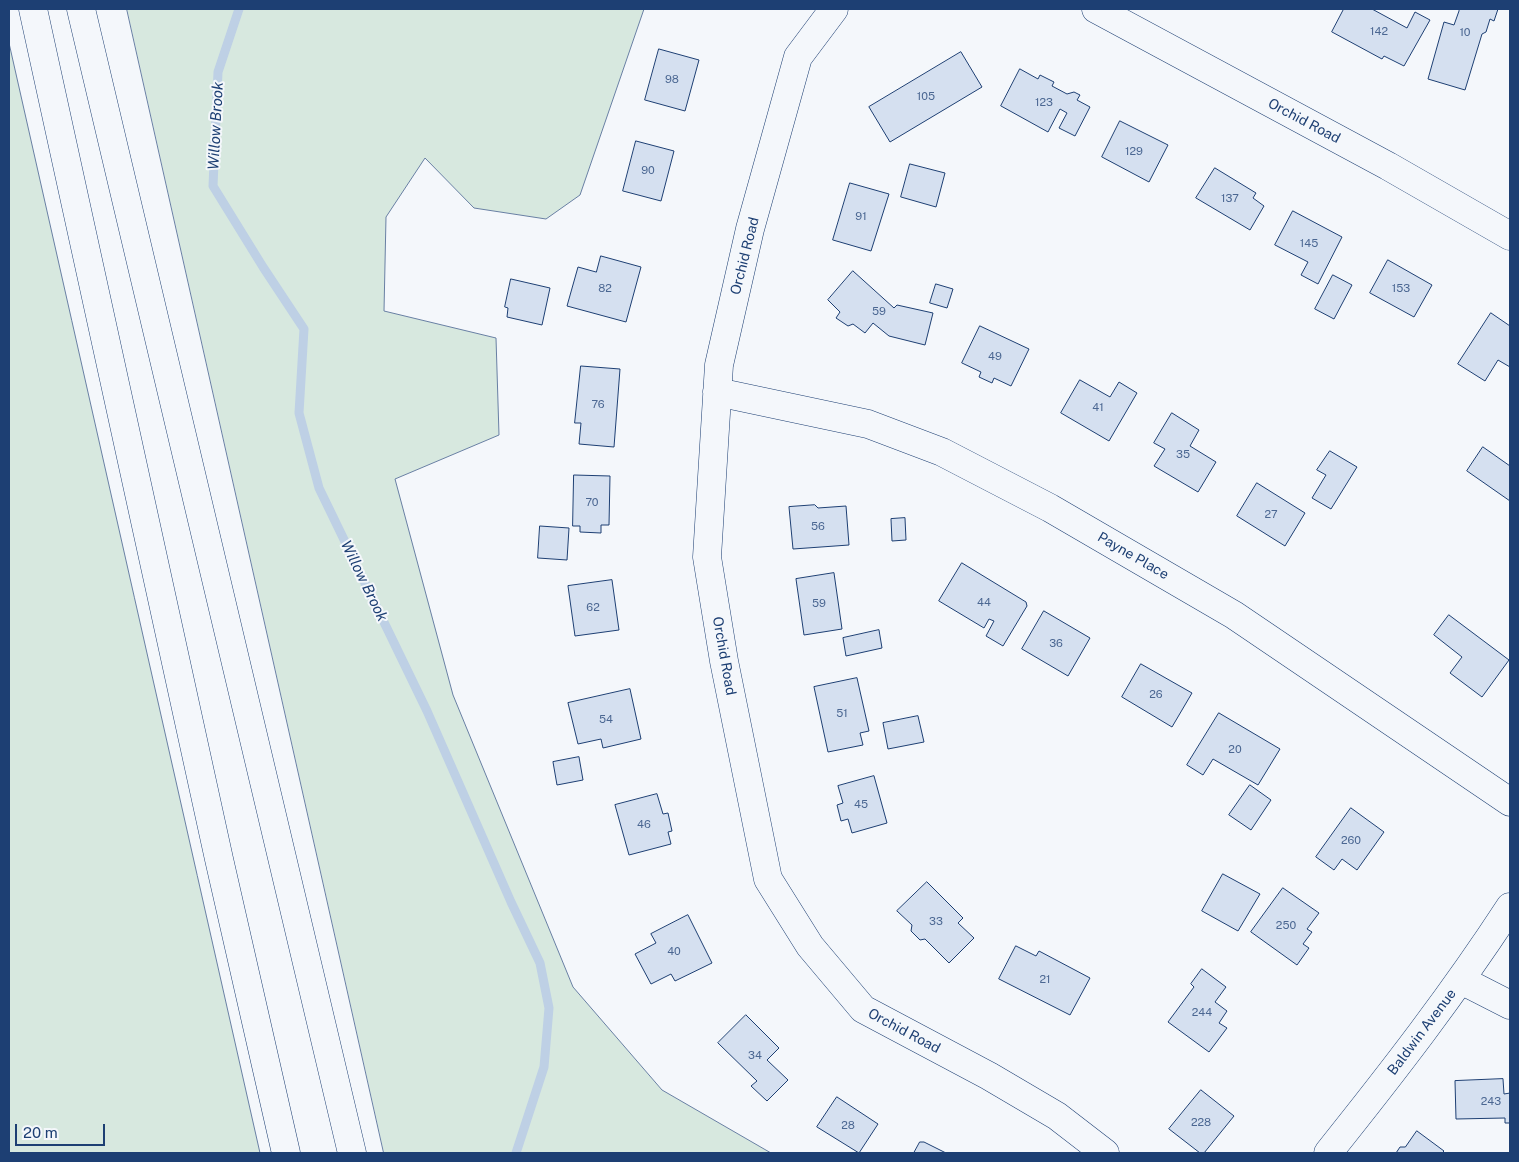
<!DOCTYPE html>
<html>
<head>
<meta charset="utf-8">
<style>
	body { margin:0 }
	#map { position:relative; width:1519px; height:1162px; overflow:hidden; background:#f4f7fb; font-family:"Public Sans",sans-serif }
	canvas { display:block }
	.frame { position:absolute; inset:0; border:10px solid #1d3f73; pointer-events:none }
	.scale { position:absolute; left:15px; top:1124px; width:90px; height:22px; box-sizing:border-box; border:2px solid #1d3f73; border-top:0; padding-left:6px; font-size:15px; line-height:18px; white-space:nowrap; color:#1d3f73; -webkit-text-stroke:4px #f4f7fb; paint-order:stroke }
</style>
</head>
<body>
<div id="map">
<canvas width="1519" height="1162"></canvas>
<div class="frame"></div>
<div class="scale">20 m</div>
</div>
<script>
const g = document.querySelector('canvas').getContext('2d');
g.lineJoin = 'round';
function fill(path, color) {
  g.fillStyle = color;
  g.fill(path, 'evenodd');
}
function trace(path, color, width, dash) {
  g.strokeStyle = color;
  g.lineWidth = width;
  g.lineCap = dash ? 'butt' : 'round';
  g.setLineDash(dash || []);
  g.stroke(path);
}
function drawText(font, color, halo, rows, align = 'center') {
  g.font = font + ' "Public Sans",sans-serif';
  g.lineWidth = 4;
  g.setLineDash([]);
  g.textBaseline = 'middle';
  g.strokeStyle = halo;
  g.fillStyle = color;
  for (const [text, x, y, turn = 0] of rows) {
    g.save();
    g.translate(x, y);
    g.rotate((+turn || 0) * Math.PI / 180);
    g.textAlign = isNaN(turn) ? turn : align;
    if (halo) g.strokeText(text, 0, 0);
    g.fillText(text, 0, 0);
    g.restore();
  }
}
const green = new Path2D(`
	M127,9H644L580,195L546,219L474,208L425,158L386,217L384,311L496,338L499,435L395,479L453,695L573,987L662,1090L771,1153H384Z
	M9,43L260,1153H9Z`);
fill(green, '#d7e8df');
trace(green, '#687fa3', 1);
trace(new Path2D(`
	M239,9L218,72L213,186L263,267L304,329L299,413L319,488L427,711L511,902L540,963L549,1008L544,1067L516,1153`), '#bed0e5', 9);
const building = new Path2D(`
	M1344,9H1372L1407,28L1415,12L1430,20L1404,66L1384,56L1382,59L1332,32Z
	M1458,9H1498L1494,21L1490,19L1486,32L1482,34L1465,90L1428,79L1444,22L1454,25L1459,11Z
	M659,49L699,60L685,111L645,100Z
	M961,52L982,87L890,142L869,107Z
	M1020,69L1038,79L1040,75L1054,82L1052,86L1067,94L1074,92L1080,95L1077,100L1090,107L1075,136L1059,128L1067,113L1060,109L1048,132L1001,106Z
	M1120,121L1168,145L1149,182L1102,157Z
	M636,141L674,151L661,201L623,191Z
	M910,164L945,173L936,207L901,197Z
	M1215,168L1256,193L1253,198L1264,206L1250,230L1196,198Z
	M850,183L889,194L871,251L833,240Z
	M1293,211L1342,237L1318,284L1301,275L1308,262L1275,245Z
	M601,256L641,267L626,322L567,306L578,267L596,272Z
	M1388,260L1432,285L1414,317L1370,293Z
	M853,271L894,308L897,305L933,313L925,345L889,336L873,323L865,333L853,324L848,326L836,318L840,312L828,300Z
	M1333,275L1352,285L1334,319L1315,309Z
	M511,279L550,288L542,325L507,317L508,308L505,307Z
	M936,284L953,289L947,308L930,303Z
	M1491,313L1510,326V367L1498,360L1485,381L1458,364Z
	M980,326L1029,349L1011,386L994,378L992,383L979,377L981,372L962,363Z
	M581,366L620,369L614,447L579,444L581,423H575Z
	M1080,380L1110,397L1119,382L1137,393L1109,441L1061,413Z
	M1172,413L1199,430L1190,446L1216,462L1198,492L1154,466L1165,449L1154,443Z
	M1483,447L1510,466V501L1467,471Z
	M1330,451L1357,467L1331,509L1312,498L1326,475L1317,470Z
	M574,475L610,476L609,525H601V533L580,532V526H573Z
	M1257,483L1305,513L1285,546L1237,516Z
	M815,505L818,508L846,506L849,545L793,549L789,507Z
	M905,518L906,540L892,541L891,519Z
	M540,526L569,528L567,560L538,558Z
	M962,563L1026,602L1027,606L1003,646L986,636L994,621L989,619L984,628L939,601Z
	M834,573L842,629L804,635L796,579Z
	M612,580L619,630L575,636L568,586Z
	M1044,611L1090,638L1068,676L1022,649Z
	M1449,615L1509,660L1482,697L1450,673L1462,657L1434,635Z
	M879,630L882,648L846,656L843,638Z
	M1141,664L1192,693L1172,727L1122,697Z
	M857,678L869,731L860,733L863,745L828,752L814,687Z
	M630,689L641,739L603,748L601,739L578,744L568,703Z
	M1219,713L1280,749L1258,785L1213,759L1203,775L1187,765Z
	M918,716L924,742L888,749L883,723Z
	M579,757L583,780L557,785L553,762Z
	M874,776L887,823L852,833L848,819L841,821L837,805L843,803L838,786Z
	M1250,785L1271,800L1251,830L1229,815Z
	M657,794L663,814L668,813L672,831L668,832L671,844L629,855L615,805Z
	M1351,808L1384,832L1357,870L1342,859L1334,870L1316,857Z
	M1223,874L1260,894L1238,931L1202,911Z
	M927,882L963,918L958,923L974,938L949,963L925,939L920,940L911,931L912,925L897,911Z
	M1283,888L1319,913L1307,929L1312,932L1303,944L1309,948L1297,965L1251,932Z
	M688,915L712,963L675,981L671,974L651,984L635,954L656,943L651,934Z
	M1016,946L1036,956L1039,951L1090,978L1070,1015L999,979Z
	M1202,969L1226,987L1215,1002L1227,1011L1219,1023L1227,1028L1209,1052L1168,1022L1194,987L1191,984Z
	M746,1015L779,1048L767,1060L788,1080L767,1101L751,1086L757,1081L718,1043Z
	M1503,1079L1504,1094L1510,1093V1123H1505V1118L1456,1119L1455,1081Z
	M1201,1090L1234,1116L1204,1153H1200L1169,1129Z
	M837,1097L878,1124L859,1153L817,1127Z
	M1417,1131L1444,1151L1442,1153H1396L1400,1147H1405Z
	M920,1142H924L946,1153H914Z`);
fill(building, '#d5e0f0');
trace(building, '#1d3f73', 1);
const minor = new Path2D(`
	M834,9L798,57L750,229L719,365L707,557L724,661L768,879L810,946L863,1009L989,1076L1057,1116L1105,1153
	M1096,9L1388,166L1510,236
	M717,392L868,424L942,452L1050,508L1234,615L1510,802
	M1461,980L1510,1005`);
const tertiary = new Path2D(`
	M1328,1153C1392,1073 1454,993 1510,907`);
const motorway = new Path2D(`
	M33,9L219,859L286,1153
	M81,9C169,391 265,771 352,1153`);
trace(minor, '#1d3f73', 29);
trace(tertiary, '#1d3f73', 29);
trace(motorway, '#1d3f73', 29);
trace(minor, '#f4f7fb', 28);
trace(tertiary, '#f4f7fb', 28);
trace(motorway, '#f4f7fb', 28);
drawText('11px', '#4b6792', null, [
	["142",1379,32],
	["10",1465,33],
	["98",672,80],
	["105",926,97],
	["123",1044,103],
	["129",1134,152],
	["90",648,171],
	["137",1230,199],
	["91",861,217],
	["145",1309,244],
	["82",605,289],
	["153",1401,289],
	["59",879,312],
	["49",995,357],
	["76",598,405],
	["41",1098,408],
	["35",1183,455],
	["70",592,503],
	["27",1271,515],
	["56",818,527],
	["44",984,603],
	["59",819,604],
	["62",593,608],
	["36",1056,644],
	["26",1156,695],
	["51",842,714],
	["54",606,720],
	["20",1235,750],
	["45",861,805],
	["46",644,825],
	["260",1351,841],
	["33",936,922],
	["250",1286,926],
	["40",674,952],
	["21",1045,980],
	["244",1202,1013],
	["34",755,1056],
	["243",1491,1102],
	["228",1201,1123],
	["28",848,1126]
]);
drawText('14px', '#1d3f73', '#f4f7fb', [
	["Orchid Road",1304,121,28],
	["Orchid Road",745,256,-76],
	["Payne Place",1133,556,30],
	["Orchid Road",724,656,80],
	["Orchid Road",904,1031,28],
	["Baldwin Avenue",1422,1032,-53]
]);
drawText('italic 15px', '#1d3f73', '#f4f7fb', [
	["Willow Brook",216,126,-87],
	["Willow Brook",364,581,64]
]);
</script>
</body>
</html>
